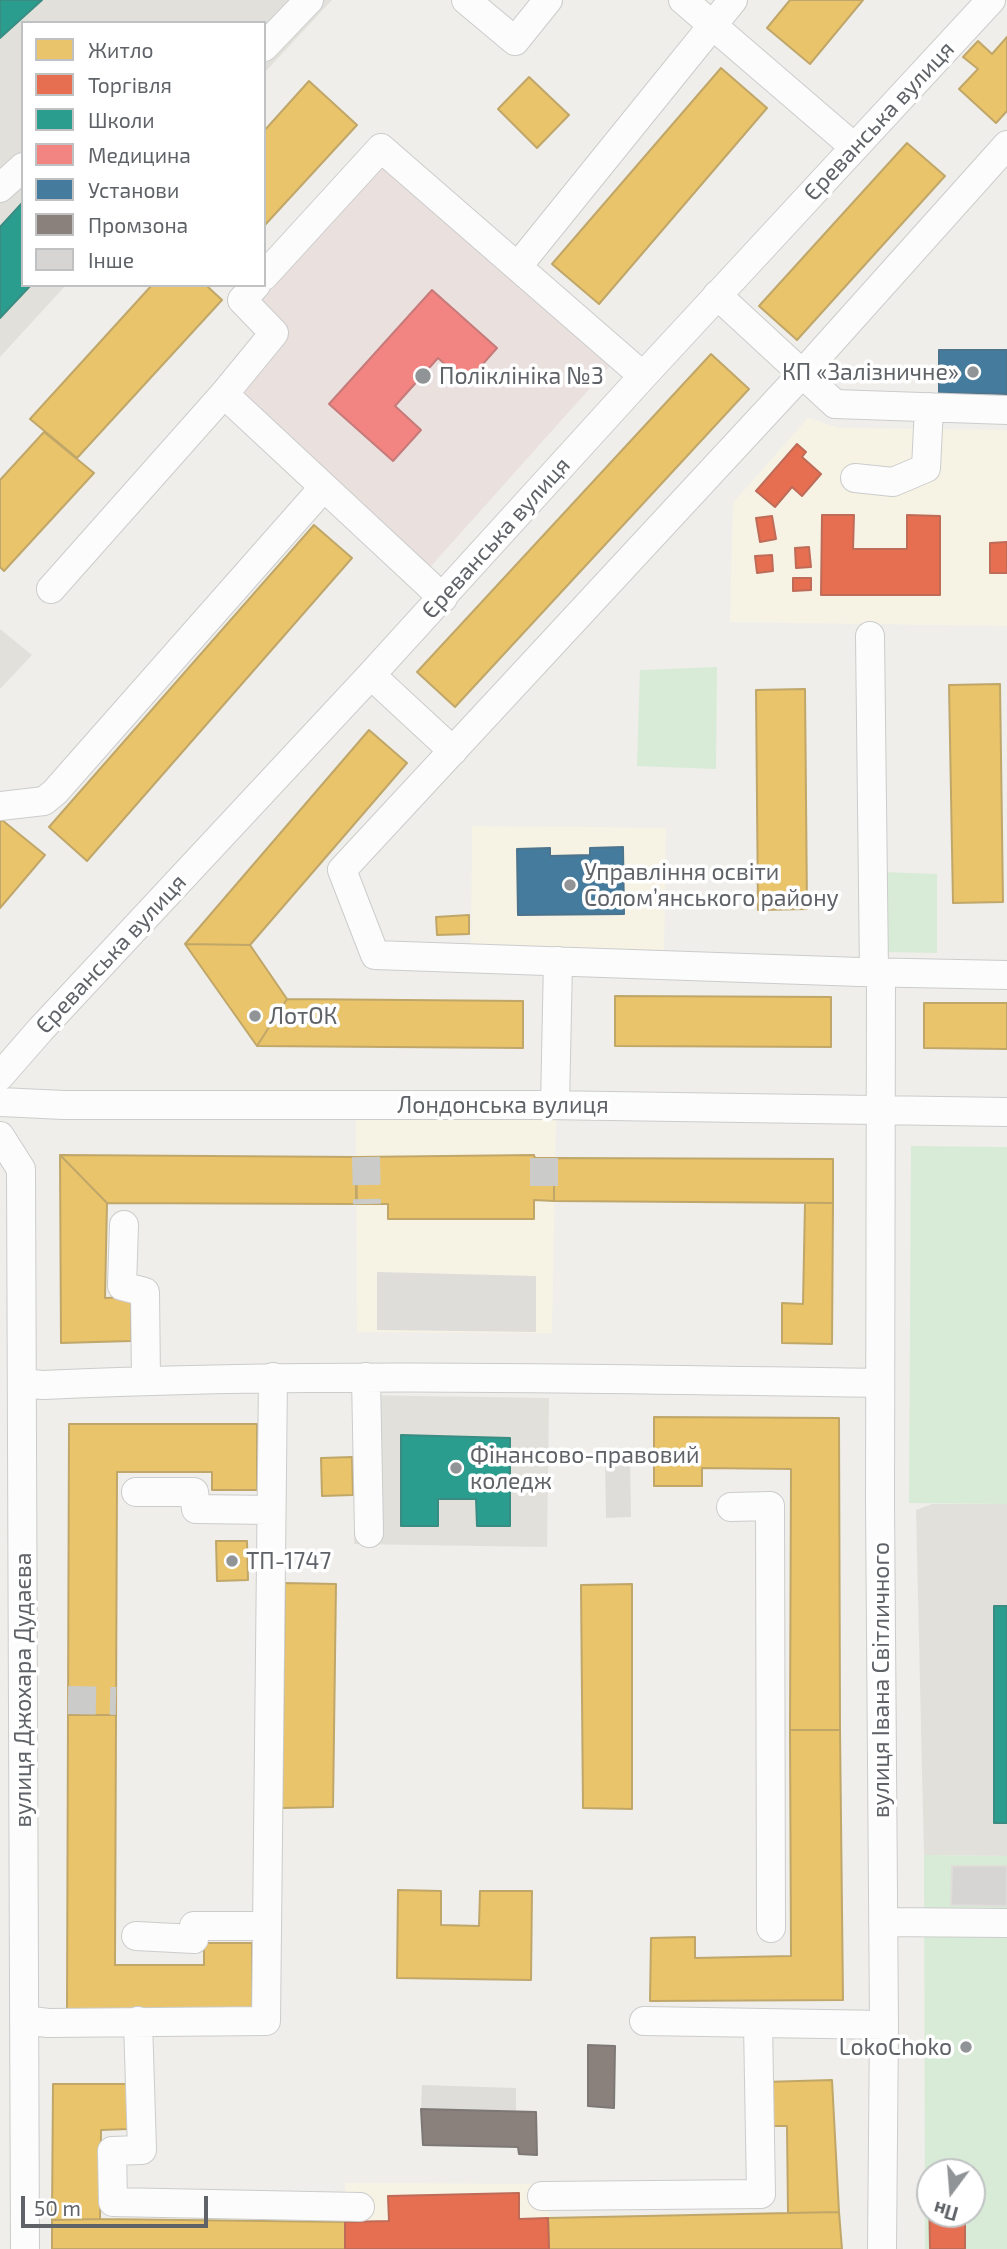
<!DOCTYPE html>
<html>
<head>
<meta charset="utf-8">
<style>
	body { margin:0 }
	#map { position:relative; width:1007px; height:2249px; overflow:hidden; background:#efeeea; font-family:"Exo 2",sans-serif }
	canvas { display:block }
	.legend { position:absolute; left:21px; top:21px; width:245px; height:266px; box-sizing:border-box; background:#fff; border:2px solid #bfc1c3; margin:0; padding:9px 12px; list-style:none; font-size:21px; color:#5f6368 }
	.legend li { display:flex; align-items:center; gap:14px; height:35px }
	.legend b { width:35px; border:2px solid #bfc1c3 }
	.north { position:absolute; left:916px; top:2158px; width:70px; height:70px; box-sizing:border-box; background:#fff; border:2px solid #bfc1c3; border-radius:50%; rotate:196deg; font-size:19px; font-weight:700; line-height:28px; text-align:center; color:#5f6368 }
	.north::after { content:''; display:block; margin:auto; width:24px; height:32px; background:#919496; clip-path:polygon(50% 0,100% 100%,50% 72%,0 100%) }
	.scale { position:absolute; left:21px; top:2196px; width:187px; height:32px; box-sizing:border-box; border:4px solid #5f6368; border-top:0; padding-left:9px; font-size:21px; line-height:24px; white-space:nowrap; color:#5f6368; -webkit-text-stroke:5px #fff; paint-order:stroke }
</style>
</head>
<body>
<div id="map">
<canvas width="1007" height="2249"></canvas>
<ul class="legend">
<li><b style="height:19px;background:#e9c46a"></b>Житло</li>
<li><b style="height:19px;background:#e76f51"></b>Торгівля</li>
<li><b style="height:19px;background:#2a9d8f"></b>Школи</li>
<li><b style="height:19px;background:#f28482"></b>Медицина</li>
<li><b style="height:19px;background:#457b9d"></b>Установи</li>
<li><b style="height:19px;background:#8a817c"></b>Промзона</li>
<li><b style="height:19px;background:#d6d5d3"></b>Інше</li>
</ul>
<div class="north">Пн</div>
<div class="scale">50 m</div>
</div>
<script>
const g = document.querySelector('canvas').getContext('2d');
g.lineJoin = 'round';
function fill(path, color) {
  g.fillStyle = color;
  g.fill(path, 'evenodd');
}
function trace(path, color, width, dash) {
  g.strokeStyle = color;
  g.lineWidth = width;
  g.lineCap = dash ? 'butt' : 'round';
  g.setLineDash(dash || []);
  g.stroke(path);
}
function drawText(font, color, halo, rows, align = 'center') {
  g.font = font + ' "Exo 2",sans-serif';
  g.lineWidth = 7;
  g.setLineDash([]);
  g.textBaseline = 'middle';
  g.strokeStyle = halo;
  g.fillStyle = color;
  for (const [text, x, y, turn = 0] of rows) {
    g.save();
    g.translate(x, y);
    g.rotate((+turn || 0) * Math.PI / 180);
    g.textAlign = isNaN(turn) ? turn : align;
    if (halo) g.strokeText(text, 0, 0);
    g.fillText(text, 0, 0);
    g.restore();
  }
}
fill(new Path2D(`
	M808,418L839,428L1007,430V626L730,622L733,503Z
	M472,826L666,828L664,955L471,953Z
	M356,1116L556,1117L552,1333L357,1332Z
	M345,2183L549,2184L550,2249H345Z`), '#f7f3e4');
fill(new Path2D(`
	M377,1272L536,1276V1332L377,1330Z
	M630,1458L631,1517L606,1518L605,1459Z
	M422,2085L516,2088V2111L421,2109Z`), '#dfddda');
fill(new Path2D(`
	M0,0H332L264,73V23H23V285H66L0,357Z
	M0,629L32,655L0,689Z
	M356,1395L549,1398L547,1547L354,1544Z
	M932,1504H1007V1856L924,1855L916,1510Z`), '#e2e0da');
fill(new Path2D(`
	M382,152L617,358L424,574L229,394L279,332L248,301Z`), '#eae0de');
fill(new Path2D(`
	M717,667L716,769L637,766L640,670Z
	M883,872L937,874V953L883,952Z
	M911,1146L1007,1147V1504L909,1503Z
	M924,1855L1007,1856V2249H925ZM930,2172H972V2214H930Z`), '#d8ebd6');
const homes = new Path2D(`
	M790,0H863L810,64L767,28Z
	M1007,37V111L996,123L959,89L978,69L963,57L978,41L992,54Z
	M721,68L767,108L599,304L552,264Z
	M529,77L569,115L537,148L498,109Z
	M309,81L357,125L264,226V131Z
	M907,143L945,176L797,340L759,306Z
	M152,285H210L208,287L222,300L77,458L30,419Z
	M711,354L749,389L455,707L417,672Z
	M44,432L94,473L4,571L0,567V480Z
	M314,525L352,558L87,861L49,827Z
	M1000,684L1003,902L953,903L949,685Z
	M805,689L807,909L758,910L756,690Z
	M369,730L407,763L250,945L185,944Z
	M2,820L45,855L0,908V822Z
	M469,915V934L437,935L436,917Z
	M185,944L250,945L287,999L257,1046Z
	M615,996L831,997V1047L615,1046Z
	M287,999L523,1001V1048L257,1046Z
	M924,1003H1007V1049L924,1048Z
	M60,1155L356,1157V1204L107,1203Z
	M60,1155L107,1203L105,1298L131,1297V1341L61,1343Z
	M534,1155L535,1158H554V1201L534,1200V1219H388V1204H357L356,1157Z
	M554,1158L833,1159V1203L554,1201Z
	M805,1203H833L832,1344L782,1343V1303L803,1304Z
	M654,1417L839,1418L840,1730H790L791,1469L702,1468V1486H654Z
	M69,1424H257V1490H212V1472H117L116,1715H68Z
	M352,1457L353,1495L322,1496L321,1458Z
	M216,1541H247L248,1580L217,1581Z
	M285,1583L336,1584L333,1807L282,1808Z
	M632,1584V1809L583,1808L581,1585Z
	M68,1715H116L115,1965H204V1943H252V2010L67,2009Z
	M790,1730H840L843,2000L650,2001L651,1938L695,1937V1958L791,1956Z
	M398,1890L441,1891V1925L479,1926L480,1891H532L531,1980L397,1978Z
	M832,2080L839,2212L788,2213L787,2126H766L764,2082Z
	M53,2084H129L128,2129L101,2130L100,2219L52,2220Z
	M839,2212L842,2249H549L548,2218Z
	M100,2219L345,2222V2249H52V2220Z`);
fill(homes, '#e9c46a');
trace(homes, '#c0a769', 2);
const shops = new Path2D(`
	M797,444L806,452L802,457L821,474L802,496L792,487L775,507L756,491Z
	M822,515H854L853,549H907V515L940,516V595H821Z
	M772,516L776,539L760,542L756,518Z
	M1007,542V573H990V543Z
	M809,547L811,567L796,568L795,548Z
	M772,555L773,571L757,573L755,556Z
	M793,578H811V590L793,591Z
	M929,2183L930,2214H965V2249H930Z
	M519,2193V2219L548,2218L549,2249H345V2222L389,2221L388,2196Z`);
fill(shops, '#e76f51');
trace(shops, '#be6b58', 2);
const schools = new Path2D(`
	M0,0H42L0,38Z
	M23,202V285H31L0,318V227Z
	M401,1435L510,1438V1526H477L476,1499H438V1526H401Z
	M994,1606H1007V1823H994Z`);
fill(schools, '#2a9d8f');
trace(schools, '#3a8c83', 2);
const health = new Path2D(`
	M432,290L497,348L466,383L438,358L395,406L421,430L393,461L329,404Z`);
fill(health, '#f28482');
trace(health, '#c67a7a', 2);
const public = new Path2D(`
	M939,350H1007V394L939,393Z
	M623,847L624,914L518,915L517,849L550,848V856L590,855V848Z`);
fill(public, '#457b9d');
trace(public, '#4d748d', 2);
const industry = new Path2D(`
	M588,2045L615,2046L614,2108L588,2106Z
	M421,2109L536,2112L537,2155L519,2154L518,2147L423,2145Z`);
fill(industry, '#8a817c');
trace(industry, '#7d7876', 2);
const building = new Path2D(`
	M952,1866H1007V1906L951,1905Z`);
fill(building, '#d6d5d3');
trace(building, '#deddd9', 2);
trace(new Path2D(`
	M366,1157L367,1204
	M544,1158V1200
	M68,1700L116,1701`), '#cbcbca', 28, [28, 14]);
const minor = new Path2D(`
	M466,0L515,41L548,0
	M683,0L854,147
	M264,47L309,0
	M1007,145L801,375L342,870L375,955L860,972L1007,975
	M0,188L23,167
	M518,266L733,0
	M264,276L381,148L643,376
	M717,295L835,404L1007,410
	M224,394L443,598
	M855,478L893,482L926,468L929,407
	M51,589L224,394L274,333L242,300L256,285
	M870,636L874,972
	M371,675L453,751
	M0,806L44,801L55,792L323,488
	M881,972L880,1503L884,2025L882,2249
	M0,1076L41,1029L371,675L643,376L991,0
	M0,1102L64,1105H544L1007,1112
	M555,1105L558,961
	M0,1136L21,1169L25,2249
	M124,1225L122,1286L145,1292L146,1380
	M366,1377L369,1533
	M22,1383L43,1385C322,1372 601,1379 880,1383
	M136,1492H194L196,1509L271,1510
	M731,1507L770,1506L771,1928
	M883,1922L1007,1923
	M136,1936L194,1939V1926H266
	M24,2020L48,2023L266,2021L273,1377
	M138,2021L142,2150L112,2151L113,2202L360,2207
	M644,2021L884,2025
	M542,2196L761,2194L758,2023`);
trace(minor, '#cbcccc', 30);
trace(minor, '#fdfcfc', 28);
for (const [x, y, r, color] of [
	[973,372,7,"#919496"],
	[423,376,9,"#919496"],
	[570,885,7,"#919496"],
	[255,1016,7,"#919496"],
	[456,1468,7,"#919496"],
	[232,1561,7,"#919496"],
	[966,2047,7,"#919496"]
]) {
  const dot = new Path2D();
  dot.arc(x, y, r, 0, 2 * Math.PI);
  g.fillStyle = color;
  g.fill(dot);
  trace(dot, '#fff', 2.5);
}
drawText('23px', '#5f6368', '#fff', [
	["Єреванська вулиця",879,121,-47],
	["Єреванська вулиця",496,538,-48],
	["Єреванська вулиця",111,954,-47],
	["Лондонська вулиця",503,1105],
	["вулиця Івана Світличного",881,1680,-90],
	["вулиця Джохара Дудаєва",23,1690,-90]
]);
drawText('23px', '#5f6368', '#fff', [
	["КП «Залізничне»",959,372,"right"],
	["Поліклініка №3",439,376],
	["Управління освіти",584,872],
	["Солом’янського району",584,898],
	["ЛотОК",269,1016],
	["Фінансово-правовий",470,1455],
	["коледж",470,1481],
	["ТП-1747",246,1561],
	["LokoChoko",952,2047,"right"]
], 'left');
</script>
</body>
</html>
